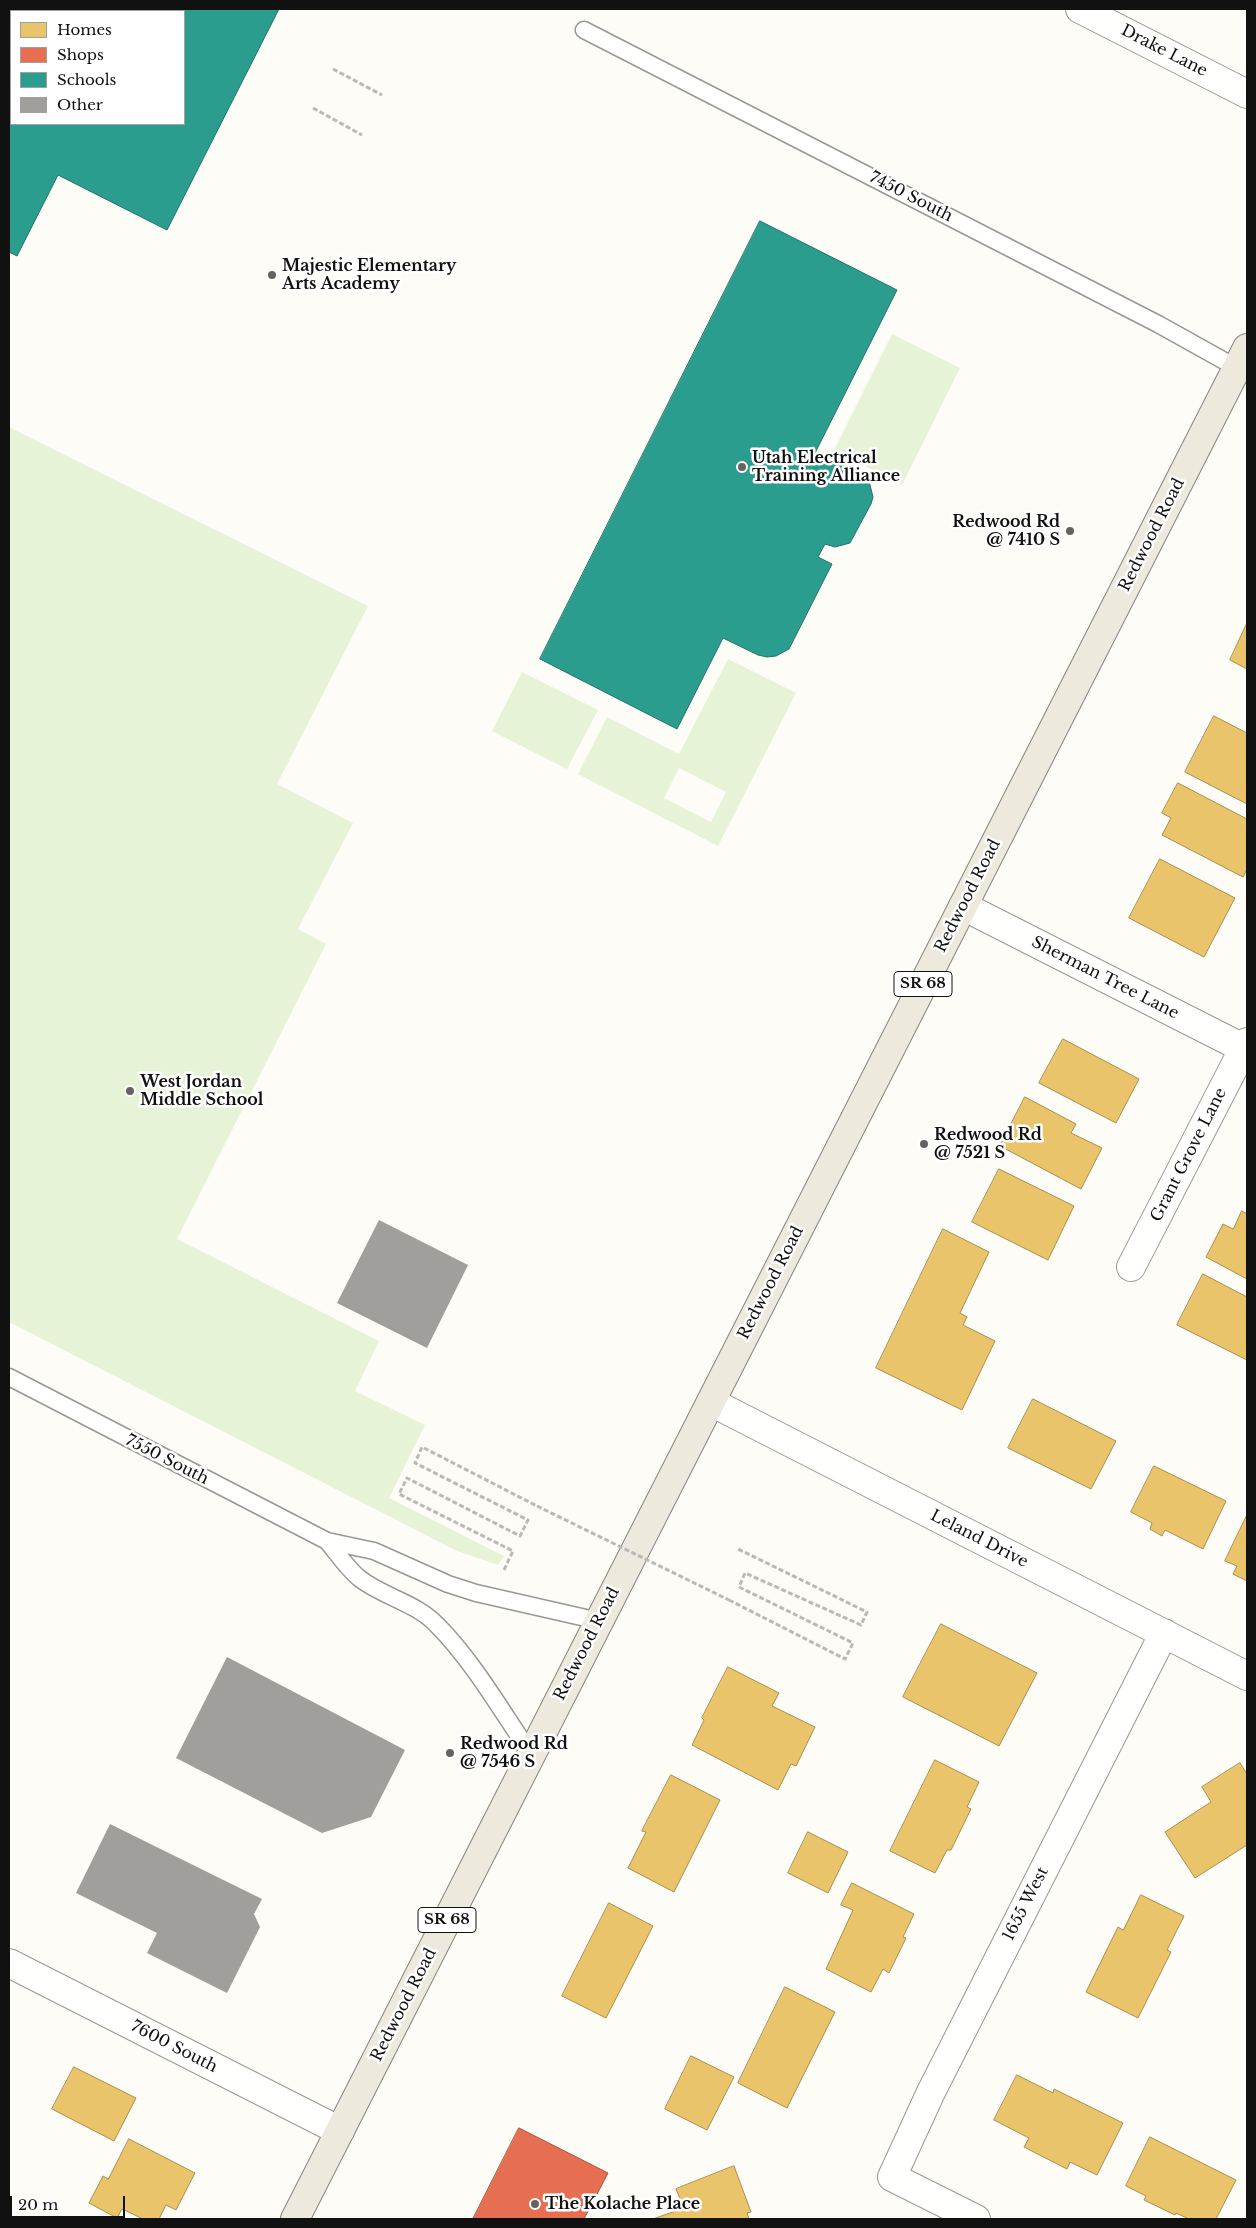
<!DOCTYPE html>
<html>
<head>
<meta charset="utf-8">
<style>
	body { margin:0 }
	#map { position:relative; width:1256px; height:2228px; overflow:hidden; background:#fdfcf7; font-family:"Libre Baskerville",serif }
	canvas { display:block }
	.frame { position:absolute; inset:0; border:10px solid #111; pointer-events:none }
	.legend { position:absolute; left:10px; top:10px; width:175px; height:115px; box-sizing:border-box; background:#fff; border:1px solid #a0a0a0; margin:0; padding:6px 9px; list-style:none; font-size:15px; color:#111 }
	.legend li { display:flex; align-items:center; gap:10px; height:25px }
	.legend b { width:25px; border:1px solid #a0a0a0 }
	.scale { position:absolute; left:10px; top:2196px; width:115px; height:22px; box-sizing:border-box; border:2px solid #111; border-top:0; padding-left:6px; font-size:15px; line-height:18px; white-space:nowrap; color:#111; -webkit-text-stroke:4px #fff; paint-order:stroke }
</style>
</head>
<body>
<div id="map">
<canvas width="1256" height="2228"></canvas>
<div class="frame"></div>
<ul class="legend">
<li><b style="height:14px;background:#e9c46a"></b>Homes</li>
<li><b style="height:14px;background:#e76f51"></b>Shops</li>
<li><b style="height:14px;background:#2a9d8f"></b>Schools</li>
<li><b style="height:14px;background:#a19f9c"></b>Other</li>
</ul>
<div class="scale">20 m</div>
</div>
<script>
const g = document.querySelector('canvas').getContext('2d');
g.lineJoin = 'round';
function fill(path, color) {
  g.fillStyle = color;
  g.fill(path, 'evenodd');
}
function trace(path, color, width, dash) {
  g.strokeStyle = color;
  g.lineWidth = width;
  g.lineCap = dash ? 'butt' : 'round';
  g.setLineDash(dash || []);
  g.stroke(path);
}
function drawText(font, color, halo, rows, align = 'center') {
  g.font = font + ' "Libre Baskerville",serif';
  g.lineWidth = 5;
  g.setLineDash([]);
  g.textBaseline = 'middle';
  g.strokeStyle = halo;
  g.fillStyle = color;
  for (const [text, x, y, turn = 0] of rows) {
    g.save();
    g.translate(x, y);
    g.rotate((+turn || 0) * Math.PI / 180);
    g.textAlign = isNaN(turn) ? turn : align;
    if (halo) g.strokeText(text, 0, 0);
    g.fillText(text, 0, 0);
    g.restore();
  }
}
fill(new Path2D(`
	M892,334L960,368L902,485L834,450Z
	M9,427L368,606L277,784L353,823L298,929L326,944L177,1239L379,1341L355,1391L425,1425L389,1498L504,1556L498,1565L457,1551L9,1322Z
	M728,659L796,693L718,846L578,774L607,717L679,754ZM679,768L726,792L711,822L664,798Z
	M522,672L598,710L567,769L492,731Z`), '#e7f3d7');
const homes = new Path2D(`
	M1247,623V669L1230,660Z
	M1214,716L1247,733V804L1185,772Z
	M1178,783L1247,819V869L1243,877L1162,835L1171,818L1162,813Z
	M1160,859L1235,898L1204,957L1129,918Z
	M1063,1039L1139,1079L1116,1123L1039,1083Z
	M1025,1097L1076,1124L1071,1133L1102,1148L1081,1189L1000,1146Z
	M999,1169L1074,1206L1048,1260L972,1222Z
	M1242,1211L1247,1214V1279L1206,1257L1223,1224L1233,1229Z
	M943,1229L989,1252L960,1313L967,1317L963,1325L995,1341L962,1410L876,1368Z
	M1203,1274L1247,1297V1360L1177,1325Z
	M1033,1399L1116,1441L1091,1489L1008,1448Z
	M1154,1466L1226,1501L1203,1549L1165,1530L1162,1536L1150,1529L1152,1523L1131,1512Z
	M1247,1515V1581L1233,1574L1237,1566L1225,1561Z
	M941,1624L1037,1673L999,1746L903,1697Z
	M728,1667L779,1693L772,1706L815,1727L796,1766L791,1764L778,1790L692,1745L704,1720L702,1718Z
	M935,1760L979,1782L967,1807L971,1809L951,1850H947L935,1873L890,1851Z
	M1240,1763L1247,1774V1845L1195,1878L1165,1832L1211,1802L1202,1787Z
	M671,1775L720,1800L674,1892L628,1868L646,1832L642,1831Z
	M808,1832L848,1852L828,1893L788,1873Z
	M852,1883L914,1914L903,1937L906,1938L889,1973L883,1969L871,1992L826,1969L853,1910L841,1905Z
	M1141,1895L1184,1916L1167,1950L1171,1952L1138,2018L1086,1992L1118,1927L1123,1930Z
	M609,1903L653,1926L606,2018L562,1996Z
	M785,1987L835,2012L787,2108L738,2083Z
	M691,2056L734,2077L707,2130L665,2109Z
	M74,2067L136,2098L114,2141L52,2109Z
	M1017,2075L1053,2093L1054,2089L1123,2123L1097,2175L1070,2162L1067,2169L1024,2147L1029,2138L994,2120Z
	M1150,2137L1236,2180L1216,2219H1189L1176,2213L1175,2215L1144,2200L1146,2196L1126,2186Z
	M129,2139L195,2173L176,2210L166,2205L159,2219H143L122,2209L117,2218L89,2203L103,2176L108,2179Z
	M734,2166L751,2212L747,2213L749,2219H653L684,2208L676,2189Z`);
fill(homes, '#e9c46a');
trace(homes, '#a88e4f', 1);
const shops = new Path2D(`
	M519,2128L608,2173L584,2219H473Z`);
fill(shops, '#e76f51');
trace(shops, '#a7533e', 1);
const schools = new Path2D(`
	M9,9H279L167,230L58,175L17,256L9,252ZM11,11H184V124H11Z
	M760,221L897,290L814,455L831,459L865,475L869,481L873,497L871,504L850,543L835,547L825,544L818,557L832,564L789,649L776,656L767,657L758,655L723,638L677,729L540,659Z`);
fill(schools, '#2a9d8f');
trace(schools, '#227369', 1);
fill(new Path2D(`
	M379,1220L468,1265L427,1348L337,1303Z
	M227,1657L405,1750L371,1817L322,1833L176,1758Z
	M110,1824L262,1899L254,1914L260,1927L227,1993L147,1953L157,1933L76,1893Z`), '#a19f9c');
const service = new Path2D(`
	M584,30L1158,324L1237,368
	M9,1377L327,1541L374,1551L448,1584L476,1593L599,1621
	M327,1541C337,1553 347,1568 359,1578C383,1597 415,1602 437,1625C473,1661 502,1712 531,1754`);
const minor = new Path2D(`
	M1080,9L1247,94
	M963,906L1247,1050
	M1131,1267L1247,1042
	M711,1402L1247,1676
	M9,1963L340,2131
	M976,2219L892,2177L931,2092L1164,1633`);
const primary = new Path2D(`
	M295,2219L1247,348`);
trace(service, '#979795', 19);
trace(minor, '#979795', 30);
trace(primary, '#858482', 30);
trace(new Path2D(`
	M333,69L382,95
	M313,108L362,135
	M504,1570L513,1551L399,1494L407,1478L520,1536L528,1520L415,1463L422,1447L537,1506
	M729,1600L845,1659L853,1643L739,1587L745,1573L861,1625L867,1612L736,1548`), '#b9b9b8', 3, [5, 2.5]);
trace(service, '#fffffe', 16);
trace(minor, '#fffffe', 28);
trace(primary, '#ede9dc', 28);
trace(new Path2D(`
	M537,1506L729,1600`), '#b9b9b8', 3, [5, 2.5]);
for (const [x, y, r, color] of [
	[272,275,5,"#646362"],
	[742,467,5,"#646362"],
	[1070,531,5,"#646362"],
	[130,1091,5,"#646362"],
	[924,1144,5,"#646362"],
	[450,1753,5,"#646362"],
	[535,2204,5,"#646362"]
]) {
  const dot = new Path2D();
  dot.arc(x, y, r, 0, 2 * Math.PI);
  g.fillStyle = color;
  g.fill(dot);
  trace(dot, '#fff', 2);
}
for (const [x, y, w] of [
	[923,984,58],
	[447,1920,58]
]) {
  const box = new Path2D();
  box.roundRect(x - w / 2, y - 12.5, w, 25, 4);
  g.fillStyle = '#fff';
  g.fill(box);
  trace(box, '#111', 1);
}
drawText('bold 15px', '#111', null, [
	["SR 68",923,984],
	["SR 68",447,1920]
]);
drawText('16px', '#111', '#fff', [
	["Drake Lane",1164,51,27],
	["7450 South",911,197,27],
	["Redwood Road",1152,535,-63],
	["Redwood Road",968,896,-63],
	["Sherman Tree Lane",1105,978,27],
	["Grant Grove Lane",1189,1155,-63],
	["Redwood Road",771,1283,-63],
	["7550 South",167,1460,27],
	["Leland Drive",979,1539,27],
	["Redwood Road",587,1644,-63],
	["1655 West",1026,1904,-63],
	["Redwood Road",404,2005,-63],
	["7600 South",174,2047,27]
]);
drawText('bold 16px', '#111', '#fff', [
	["Majestic Elementary",282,266],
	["Arts Academy",282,284],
	["Utah Electrical",752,458],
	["Training Alliance",752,476],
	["Redwood Rd",1060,522,"right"],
	["@ 7410 S",1060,540,"right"],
	["West Jordan",140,1082],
	["Middle School",140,1100],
	["Redwood Rd",934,1135],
	["@ 7521 S",934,1153],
	["Redwood Rd",460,1744],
	["@ 7546 S",460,1762],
	["The Kolache Place",545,2204]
], 'left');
</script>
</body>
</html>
